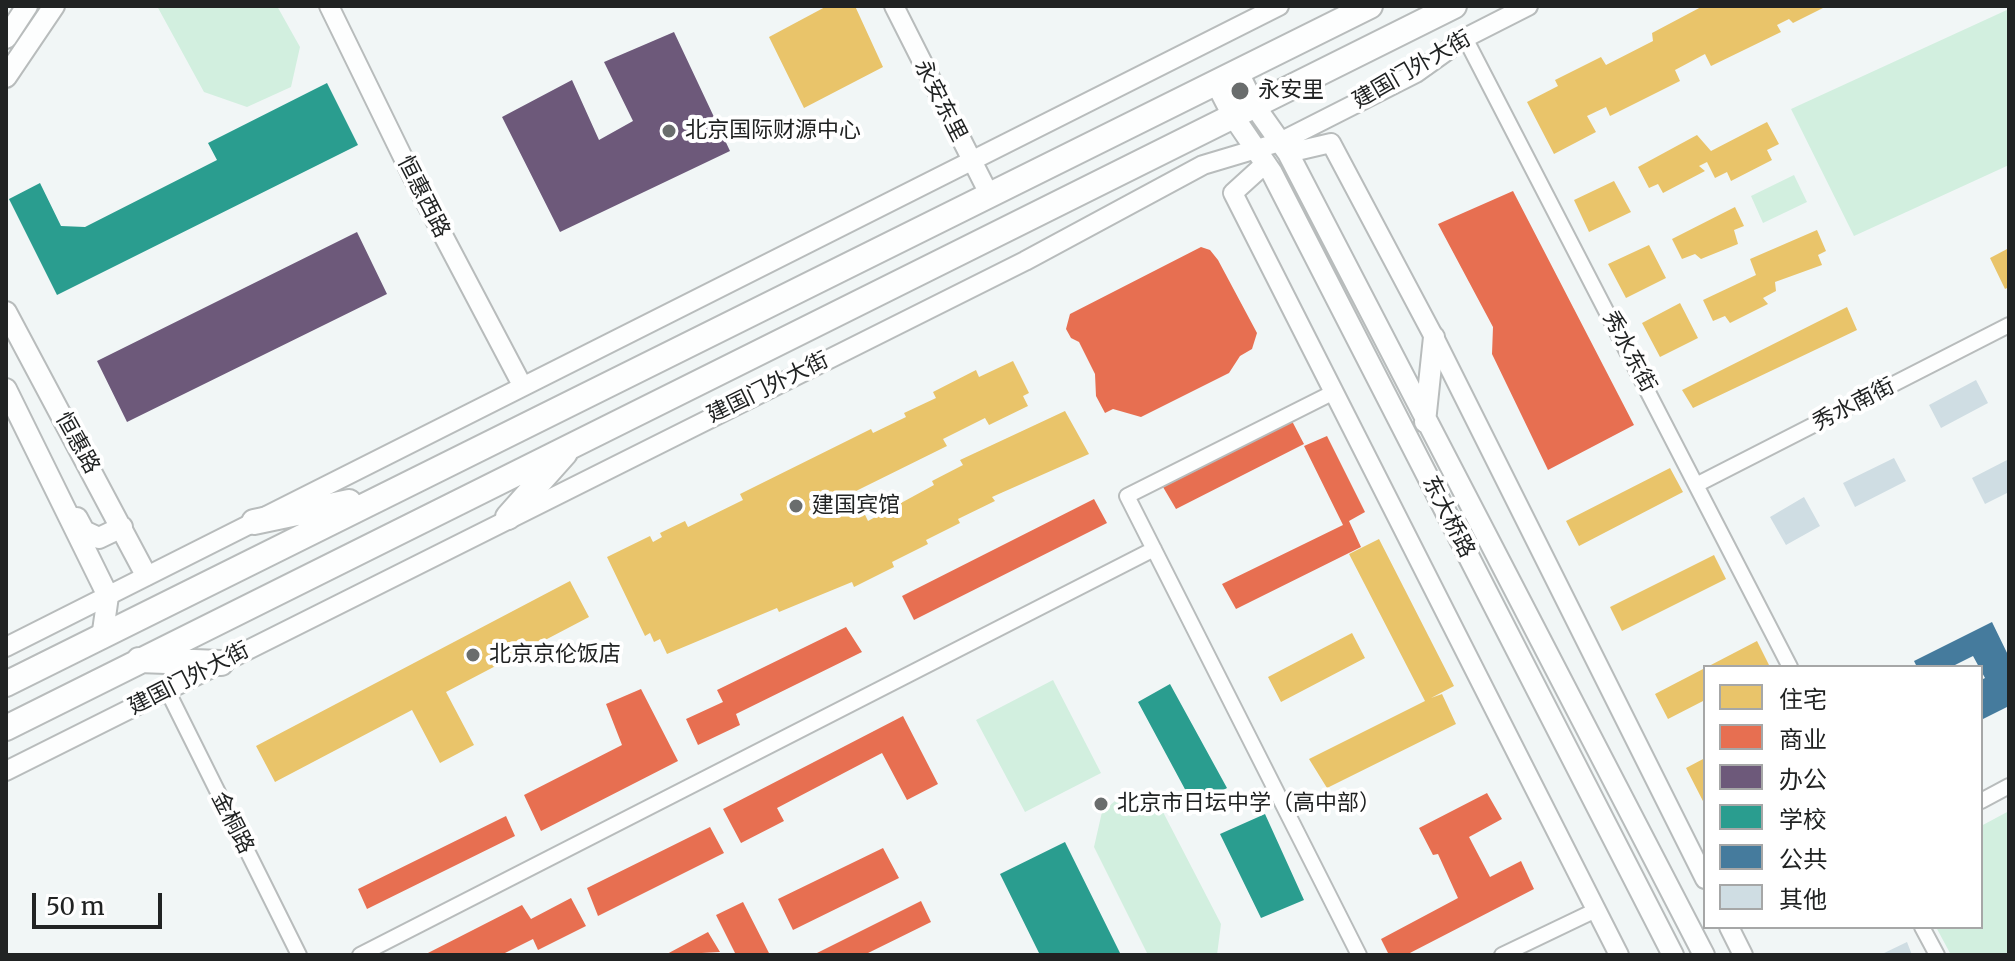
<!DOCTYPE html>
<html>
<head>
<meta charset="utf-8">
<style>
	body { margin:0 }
	#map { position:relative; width:2015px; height:961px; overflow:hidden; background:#f1f6f6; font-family:Merriweather,"Noto Sans SC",serif }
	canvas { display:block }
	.frame { position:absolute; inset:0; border:8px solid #212323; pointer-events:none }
	.legend { position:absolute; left:1703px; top:665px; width:280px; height:264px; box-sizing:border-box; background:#fff; border:2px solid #a6a7a7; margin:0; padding:10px 14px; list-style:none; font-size:24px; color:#212323 }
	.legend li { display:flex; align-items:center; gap:16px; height:40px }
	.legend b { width:40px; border:2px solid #a6a7a7 }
	.scale { position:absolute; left:32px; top:893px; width:130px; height:36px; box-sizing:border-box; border:4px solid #212323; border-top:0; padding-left:10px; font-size:24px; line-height:28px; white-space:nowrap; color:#212323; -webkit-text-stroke:6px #fff; paint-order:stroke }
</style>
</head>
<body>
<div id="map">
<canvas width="2015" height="961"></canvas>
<div class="frame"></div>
<ul class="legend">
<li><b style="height:22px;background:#e9c46a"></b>住宅</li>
<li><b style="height:22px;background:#e76f51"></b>商业</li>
<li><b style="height:22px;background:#6d597a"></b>办公</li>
<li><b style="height:22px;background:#2a9d8f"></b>学校</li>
<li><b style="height:22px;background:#457b9d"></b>公共</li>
<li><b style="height:22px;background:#cfdde3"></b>其他</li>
</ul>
<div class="scale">50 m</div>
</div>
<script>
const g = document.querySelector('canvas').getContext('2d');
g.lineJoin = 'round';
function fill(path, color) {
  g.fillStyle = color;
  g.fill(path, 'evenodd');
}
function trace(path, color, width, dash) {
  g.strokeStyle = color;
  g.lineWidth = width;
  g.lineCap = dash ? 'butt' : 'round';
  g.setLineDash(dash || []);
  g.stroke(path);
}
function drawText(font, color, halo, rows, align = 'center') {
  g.font = font + ' Merriweather,"Noto Sans SC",serif';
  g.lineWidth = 8;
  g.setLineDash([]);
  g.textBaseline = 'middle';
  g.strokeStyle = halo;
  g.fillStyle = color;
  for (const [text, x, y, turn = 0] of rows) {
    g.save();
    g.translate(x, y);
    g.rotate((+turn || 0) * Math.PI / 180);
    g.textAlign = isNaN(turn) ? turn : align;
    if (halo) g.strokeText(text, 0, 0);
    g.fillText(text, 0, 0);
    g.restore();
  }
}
fill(new Path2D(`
	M157,6H277L300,47L291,87L247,107L204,92Z
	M2009,9V165L1854,236L1791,109Z
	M1794,175L1807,202L1763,223L1751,196Z
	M1053,680L1101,773L1025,812L976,720Z
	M1142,797L1163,812L1221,924L1217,955H1148L1094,847L1102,812L1115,801Z
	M2009,811V955H1951L1936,927H1981V826Z`), '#d2efdf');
fill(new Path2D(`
	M827,6H855L883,67L804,108L769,37Z
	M1703,6H1827L1793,23L1789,19L1777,25L1781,32L1711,66L1705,54L1675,70L1680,81L1610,116L1606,107L1587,116L1596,132L1554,154L1527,102L1558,86L1555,80L1601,57L1606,65L1653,41L1652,33Z
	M1767,122L1779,144L1767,150L1772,160L1731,181L1727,172L1715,178L1707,162L1699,166L1705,171L1663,193L1658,184L1649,188L1638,167L1697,135L1711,151Z
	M1614,181L1631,212L1589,232L1574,200Z
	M1735,207L1744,226L1734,230L1738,244L1701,259L1695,254L1682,259L1672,239Z
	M1817,230L1826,251L1818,255L1822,265L1775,282L1776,291L1763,298L1768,304L1730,323L1725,316L1713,321L1703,300L1756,275L1750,259Z
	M1649,245L1666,278L1626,298L1608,264Z
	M2009,248V287L2005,289L1990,258Z
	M1680,303L1698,338L1660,357L1642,323Z
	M1847,307L1857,330L1693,408L1682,390Z
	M1013,361L1029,393L1023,396L1028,406L989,425L985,418L943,439L947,446L854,492L868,521L934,485L932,481L963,465L960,460L1065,411L1089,454L992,497L995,501L958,519L960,523L926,540L928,544L892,562L894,567L854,587L852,582L779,612L777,608L667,654L660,639L654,642L650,633L645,636L607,557L650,536L653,542L662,537L660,533L685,521L688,527L743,500L740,494L871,429L873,433L906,417L904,413L936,398L933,392L976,370L979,377Z
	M1670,468L1683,492L1579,546L1566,521Z
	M1379,539L1454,686L1431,698L1442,694L1456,724L1327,788L1309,759L1425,701L1349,554Z
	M1714,555L1726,579L1622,631L1610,607Z
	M570,581L589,617L446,692L474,745L440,763L412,710L275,782L256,746Z
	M1352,633L1365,658L1281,702L1268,677Z
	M1757,641L1770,667H1707Z
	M1705,668V700L1668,719L1655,694Z
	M1705,758V805L1686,768Z`), '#e9c46a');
fill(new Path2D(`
	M1513,191L1634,425L1548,470L1492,354L1493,327L1438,224Z
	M1201,247L1210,250L1218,260L1257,333L1252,349L1240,356L1229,373L1141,417L1113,409L1105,413L1096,396L1095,374L1079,342L1071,338L1066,329L1070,314Z
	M1292,421L1304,444L1176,509L1163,487Z
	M1327,436L1365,512L1349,521L1361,547L1236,609L1222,584L1343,525L1304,446Z
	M1094,499L1107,523L914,620L902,596Z
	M846,627L862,652L736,714L740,725L698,745L686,719L723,702L717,690Z
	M641,689L678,761L541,831L524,795L622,745L606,704Z
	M903,716L938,784L907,800L882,753L777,808L784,821L741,843L723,809Z
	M1487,793L1502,819L1469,837L1490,877L1521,861L1534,889L1406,955H1389L1381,939L1458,898L1438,854L1433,855L1419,828Z
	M506,816L515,836L367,909L358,889Z
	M710,827L724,853L598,916L587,888Z
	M883,848L899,878L793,930L778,899Z
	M571,898L586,926L538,950L533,939L501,955H424L522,905L531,919Z
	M921,901L931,922L864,955H813Z
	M743,902L770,955H736L716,915Z
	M708,932L720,952L665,955Z`), '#e76f51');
fill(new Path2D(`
	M674,32L730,151L560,232L502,117L572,80L599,140L633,121L604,62Z
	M357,232L387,294L127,422L97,361Z`), '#6d597a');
fill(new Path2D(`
	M327,83L358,145L57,295L9,199L40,183L61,226L85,227L217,160L208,143Z
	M1170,684L1227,788L1194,806L1138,702Z
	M1265,814L1304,900L1261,918L1220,834Z
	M1065,842L1121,955H1040L1000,874Z`), '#2a9d8f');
fill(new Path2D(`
	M1992,622L2009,657V706L1981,720V680L1985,678L1973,656L1951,667H1917L1914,661Z`), '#457b9d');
fill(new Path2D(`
	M1976,380L1988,403L1941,428L1929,405Z
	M1894,458L1906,481L1855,507L1843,483Z
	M2009,459V492L1985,504L1972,478Z
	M1804,497L1820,526L1786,545L1770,517Z
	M1907,942L1912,955H1880Z`), '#cfdde3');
const minor = new Path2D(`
	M1465,38L1790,667
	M1334,392L1127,496L1359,955
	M1698,484L2009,325
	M167,690L299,955
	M1981,801L2009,786
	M1922,927L1937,955
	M360,955L1154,549
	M1502,955L1596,910`);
const tertiary = new Path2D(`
	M329,6L415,182L522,385
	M894,6L989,194
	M1288,153L1331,143L1434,337L1705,879
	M1266,163L1233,193L1619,955
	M6,647L1279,6
	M6,771L1025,261L1203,165L1280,142L1416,73L1465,38L1528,6
	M1729,927L1743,955`);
const secondary = new Path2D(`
	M6,38L27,6
	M1238,72L1254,105L1288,153L1704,955
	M6,77L54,6
	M1216,83L1233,116L1272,173L1673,955
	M6,312L146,575
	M6,389L108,596L102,638
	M1425,422L1434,337
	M77,518L84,531L99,538L122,527`);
const trunk = new Path2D(`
	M508,517L565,453
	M254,522L349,502
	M139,660L221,663
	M6,684L1370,6
	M6,728L1454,6`);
trace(minor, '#b8bcbc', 18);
trace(tertiary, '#b8bcbc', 22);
trace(secondary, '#b8bcbc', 24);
trace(trunk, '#b8bcbc', 28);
trace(minor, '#fdfefe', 14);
trace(tertiary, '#fdfefe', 18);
trace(secondary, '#fdfefe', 20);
trace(trunk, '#fdfefe', 24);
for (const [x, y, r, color] of [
	[1240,91,10,"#6a6d6d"],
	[669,131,8,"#6a6d6d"],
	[796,506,8,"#6a6d6d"],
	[473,655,8,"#6a6d6d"],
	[1101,804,8,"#6a6d6d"]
]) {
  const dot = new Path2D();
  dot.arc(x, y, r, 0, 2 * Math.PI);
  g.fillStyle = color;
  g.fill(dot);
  trace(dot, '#fff', 3);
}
drawText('22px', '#212323', '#fff', [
	["建国门外大街",1412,70,-30],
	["永安东里",940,101,63],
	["恒惠西路",423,197,63],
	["秀水东街",1629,352,62],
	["建国门外大街",768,388,-26],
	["秀水南街",1854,405,-27],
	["恒惠路",77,443,61],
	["东大桥路",1448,517,63],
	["建国门外大街",189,679,-27],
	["金桐路",232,823,63]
]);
drawText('22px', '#212323', '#fff', [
	["永安里",1258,91],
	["北京国际财源中心",685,131],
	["建国宾馆",812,506],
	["北京京伦饭店",489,655],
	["北京市日坛中学（高中部）",1117,804]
], 'left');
</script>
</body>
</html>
